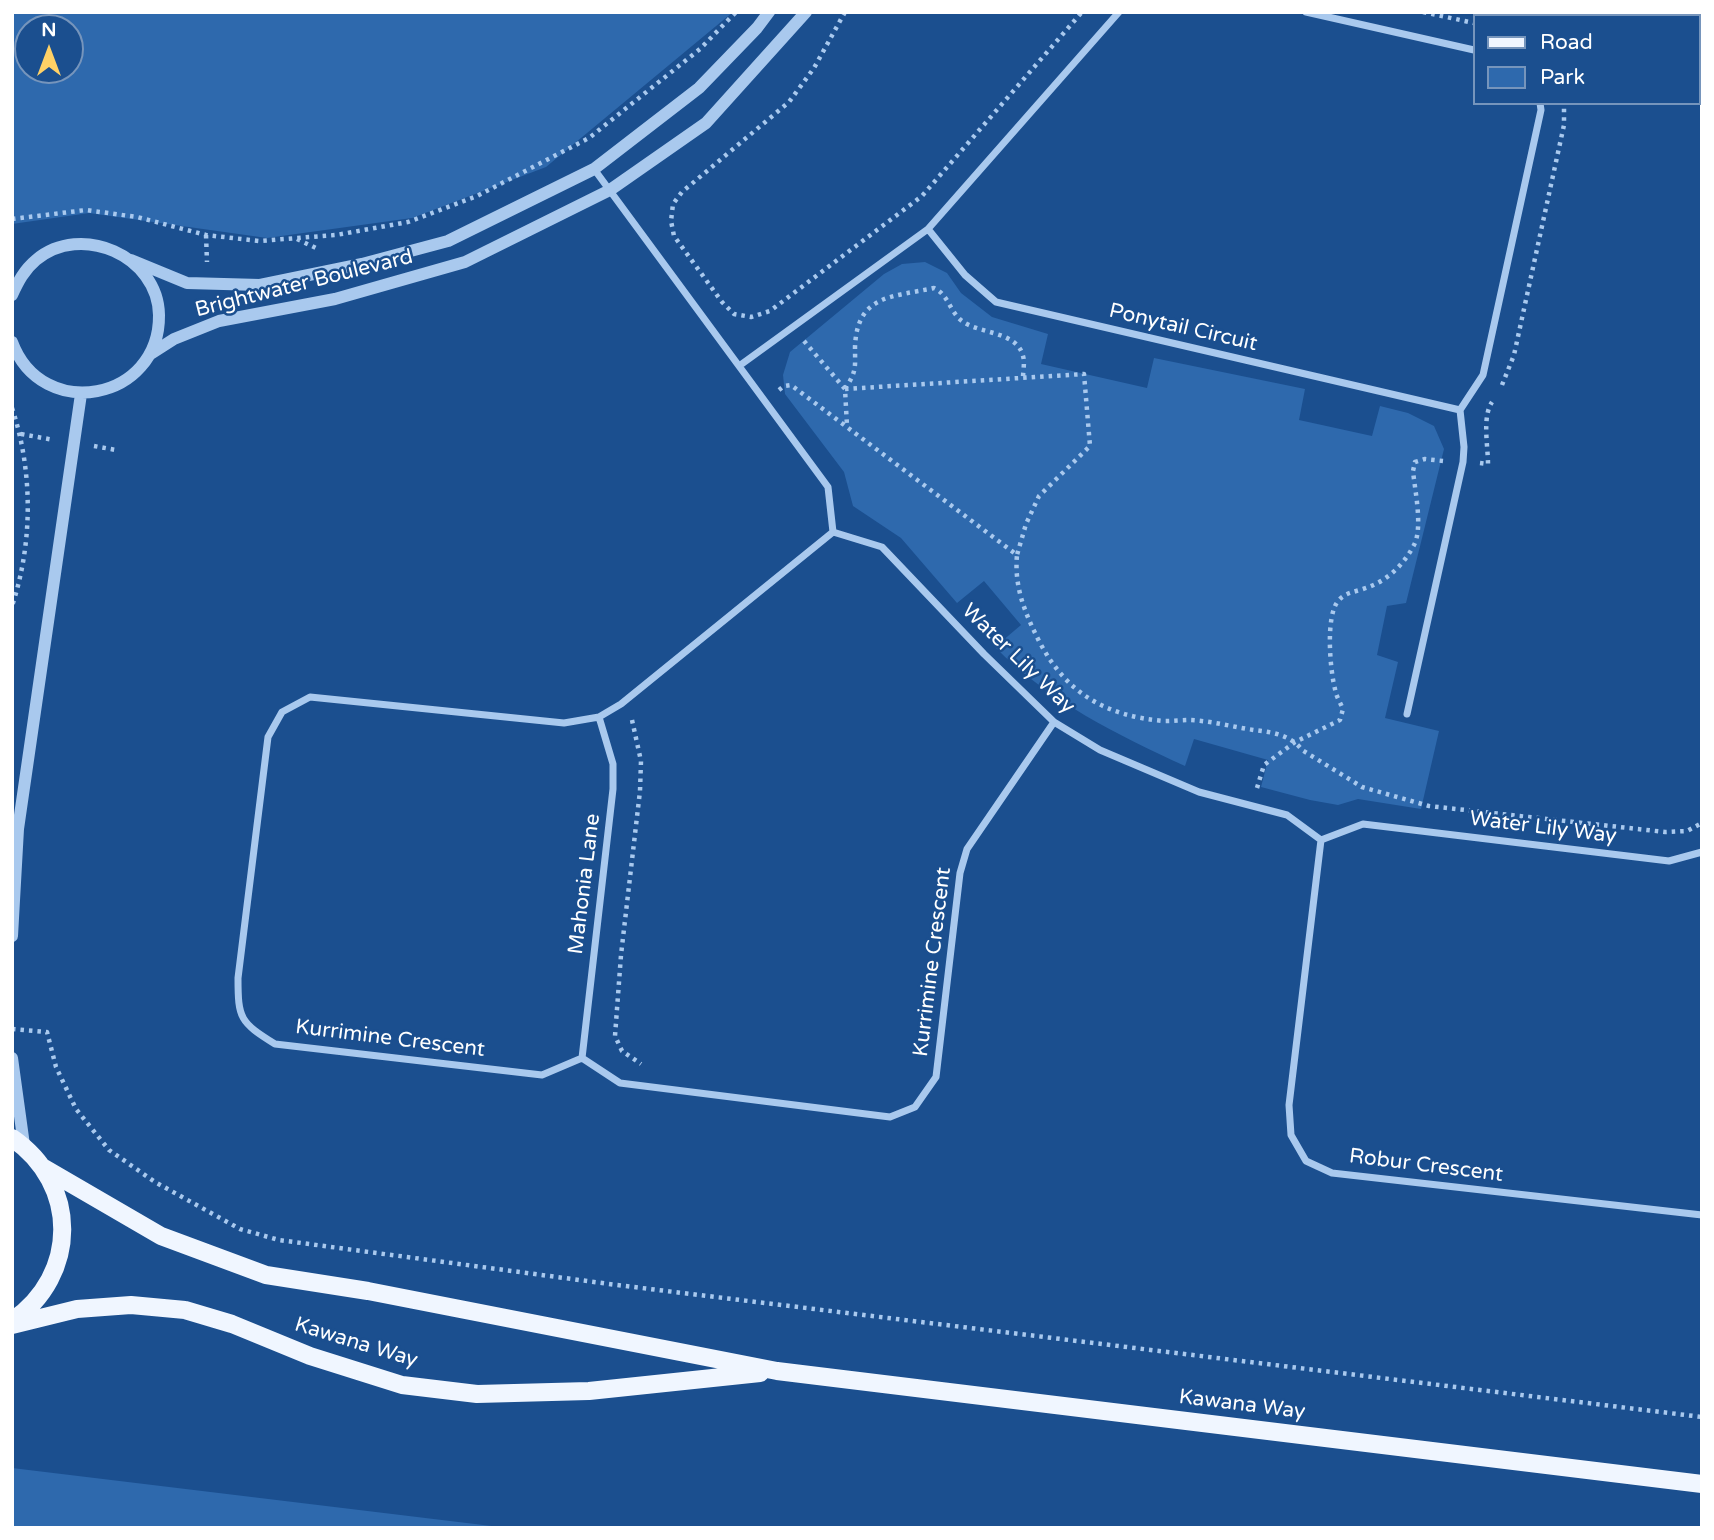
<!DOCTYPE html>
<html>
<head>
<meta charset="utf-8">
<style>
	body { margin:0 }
	#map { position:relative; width:1714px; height:1540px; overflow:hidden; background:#1b4f8f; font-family:"Varela Round",sans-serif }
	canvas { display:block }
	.frame { position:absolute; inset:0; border:14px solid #fff; pointer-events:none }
	.legend { position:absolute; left:1473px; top:14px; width:228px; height:91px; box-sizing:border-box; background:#1b4f8f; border:2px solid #7695bc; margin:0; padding:9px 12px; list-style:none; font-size:21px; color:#fff }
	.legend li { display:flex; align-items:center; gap:14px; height:35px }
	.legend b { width:35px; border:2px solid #7695bc }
	.north { position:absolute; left:14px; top:14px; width:70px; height:70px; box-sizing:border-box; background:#1b4f8f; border:2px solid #7695bc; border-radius:50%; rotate:0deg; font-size:19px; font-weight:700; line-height:28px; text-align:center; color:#fff }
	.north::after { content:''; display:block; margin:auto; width:24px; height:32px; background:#ffd166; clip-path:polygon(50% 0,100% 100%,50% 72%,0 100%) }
</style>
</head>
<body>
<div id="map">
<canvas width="1714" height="1540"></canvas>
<div class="frame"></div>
<ul class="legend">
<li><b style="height:9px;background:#f0f6ff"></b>Road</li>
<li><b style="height:19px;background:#2e69ad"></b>Park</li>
</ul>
<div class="north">N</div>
</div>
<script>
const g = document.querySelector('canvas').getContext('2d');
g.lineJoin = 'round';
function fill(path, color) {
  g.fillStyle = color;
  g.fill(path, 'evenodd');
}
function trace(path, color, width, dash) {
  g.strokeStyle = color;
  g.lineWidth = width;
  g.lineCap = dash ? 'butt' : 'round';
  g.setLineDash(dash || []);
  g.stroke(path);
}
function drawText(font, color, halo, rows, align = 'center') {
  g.font = font + ' "Varela Round",sans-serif';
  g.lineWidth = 5;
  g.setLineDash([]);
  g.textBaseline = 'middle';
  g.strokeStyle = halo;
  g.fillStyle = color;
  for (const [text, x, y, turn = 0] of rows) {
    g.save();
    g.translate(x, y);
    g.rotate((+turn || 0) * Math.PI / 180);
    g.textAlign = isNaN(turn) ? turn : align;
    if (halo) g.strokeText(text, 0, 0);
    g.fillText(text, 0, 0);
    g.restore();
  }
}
fill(new Path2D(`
	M12,12H733L546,167L412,218L267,238L89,213L12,224ZM28,28H70V70H28Z
	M925,262L947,273L961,293L992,317L1048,334L1041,364L1147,388L1154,358L1305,389L1299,420L1372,436L1380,406L1408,413L1434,426L1444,449L1406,603L1387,606L1377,655L1398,662L1385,718L1439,731L1421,809L1358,799L1338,805L1310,800L1261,787L1268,760L1194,739L1185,766C1118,735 1048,701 995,647L1021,625L984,581L957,603L901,538L853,506L844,472L785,394L783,375L790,352L884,274L902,264Z
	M12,1468L508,1528H12Z`), '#2e69ad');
trace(new Path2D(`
	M845,12L814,68L789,102L682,192L673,204L671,221L674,236L722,302L734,314L751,317L770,311L922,196L1082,12
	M1423,12L1474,23
	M12,219L86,210L137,217L206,235L259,241L336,235L408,222L477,196L589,138L700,49L736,12
	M206,235L207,262
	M297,239L320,250
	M804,341L845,389L847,426
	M1502,385L1514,355L1564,125V103
	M845,389L1084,374L1090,446L1039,496L1026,524L1017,555
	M845,389C857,371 855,367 855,347C857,294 893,297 934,288C948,294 950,312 962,321C979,334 1017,331 1023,356C1025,362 1023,371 1023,378
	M779,390L784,386L791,385L1017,555C1014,587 1025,613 1039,641C1066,693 1105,716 1164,721C1173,721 1182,720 1190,720C1212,721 1233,727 1254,730C1272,732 1291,735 1302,750L1362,787L1429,806L1665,832L1687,831L1702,823
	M12,408C33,471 33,543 12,606
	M21,434L54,440
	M94,446L116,450
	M1480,463L1488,464C1488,446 1482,417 1492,402
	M632,720L641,761L640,791L621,955L615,1036L622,1051L641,1064
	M1257,788L1264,765L1295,742L1340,720L1343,709C1340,702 1336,696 1335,689C1330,670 1325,614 1339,600C1345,593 1354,592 1363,589C1386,582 1403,566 1414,545C1423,528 1415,491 1413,471L1415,462L1425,459L1443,461
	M12,1029L47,1032L56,1067L76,1109L109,1150L155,1182L240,1229L279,1240L617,1285L1702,1417`), '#a9c9ee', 4.5, [3.5, 5]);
trace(new Path2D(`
	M1306,12L1474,50
	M594,169L828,487L833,532L882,547L984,654L1054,722L1100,750L1199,792L1287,815L1321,840L1363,824L1669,861L1702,852
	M928,229L965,275L996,302L1460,410
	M739,366L928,229L1119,12
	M833,532L621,704L599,717L564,723L310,697L282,712L268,737L238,978C238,1019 240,1022 275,1044L542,1075L582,1058L620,1083L890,1117L915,1107L936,1077L960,873L967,849L1054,722
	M1407,714L1463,462L1464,447L1460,410L1483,375L1541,110L1540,103
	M1321,840L1289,1105L1291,1135L1306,1161L1332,1173L1702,1215
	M582,1058L613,789V764L599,717`), '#a9c9ee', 7);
trace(new Path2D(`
	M131,260L187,283L260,285L362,264L448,241L594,169L699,88L757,28L769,12
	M12,295C18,282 24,270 36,260C81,222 158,256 159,315C160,401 42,423 12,342
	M149,355L174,339L219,321L335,299L465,262L610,190L706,123L806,12
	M12,936L18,829L81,394
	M12,1058L24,1145`), '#a9c9ee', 12);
trace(new Path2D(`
	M12,1138C79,1184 79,1275 12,1321
	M44,1168L161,1236L266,1275L368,1291L777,1371L1702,1484
	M12,1325L77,1309L131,1305L185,1310L232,1324L310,1356L402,1385L477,1394L589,1391L760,1373`), '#f0f6ff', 18);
drawText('21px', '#fff', '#1b4f8f', [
	["Brightwater Boulevard",304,284,-14],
	["Ponytail Circuit",1183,328,13],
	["Water Lily Way",1018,659,44],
	["Water Lily Way",1543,828,7],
	["Mahonia Lane",585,884,-83],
	["Kurrimine Crescent",933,962,-83],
	["Kurrimine Crescent",390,1039,7],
	["Robur Crescent",1426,1166,7],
	["Kawana Way",356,1343,17],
	["Kawana Way",1242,1405,7]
]);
</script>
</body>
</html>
